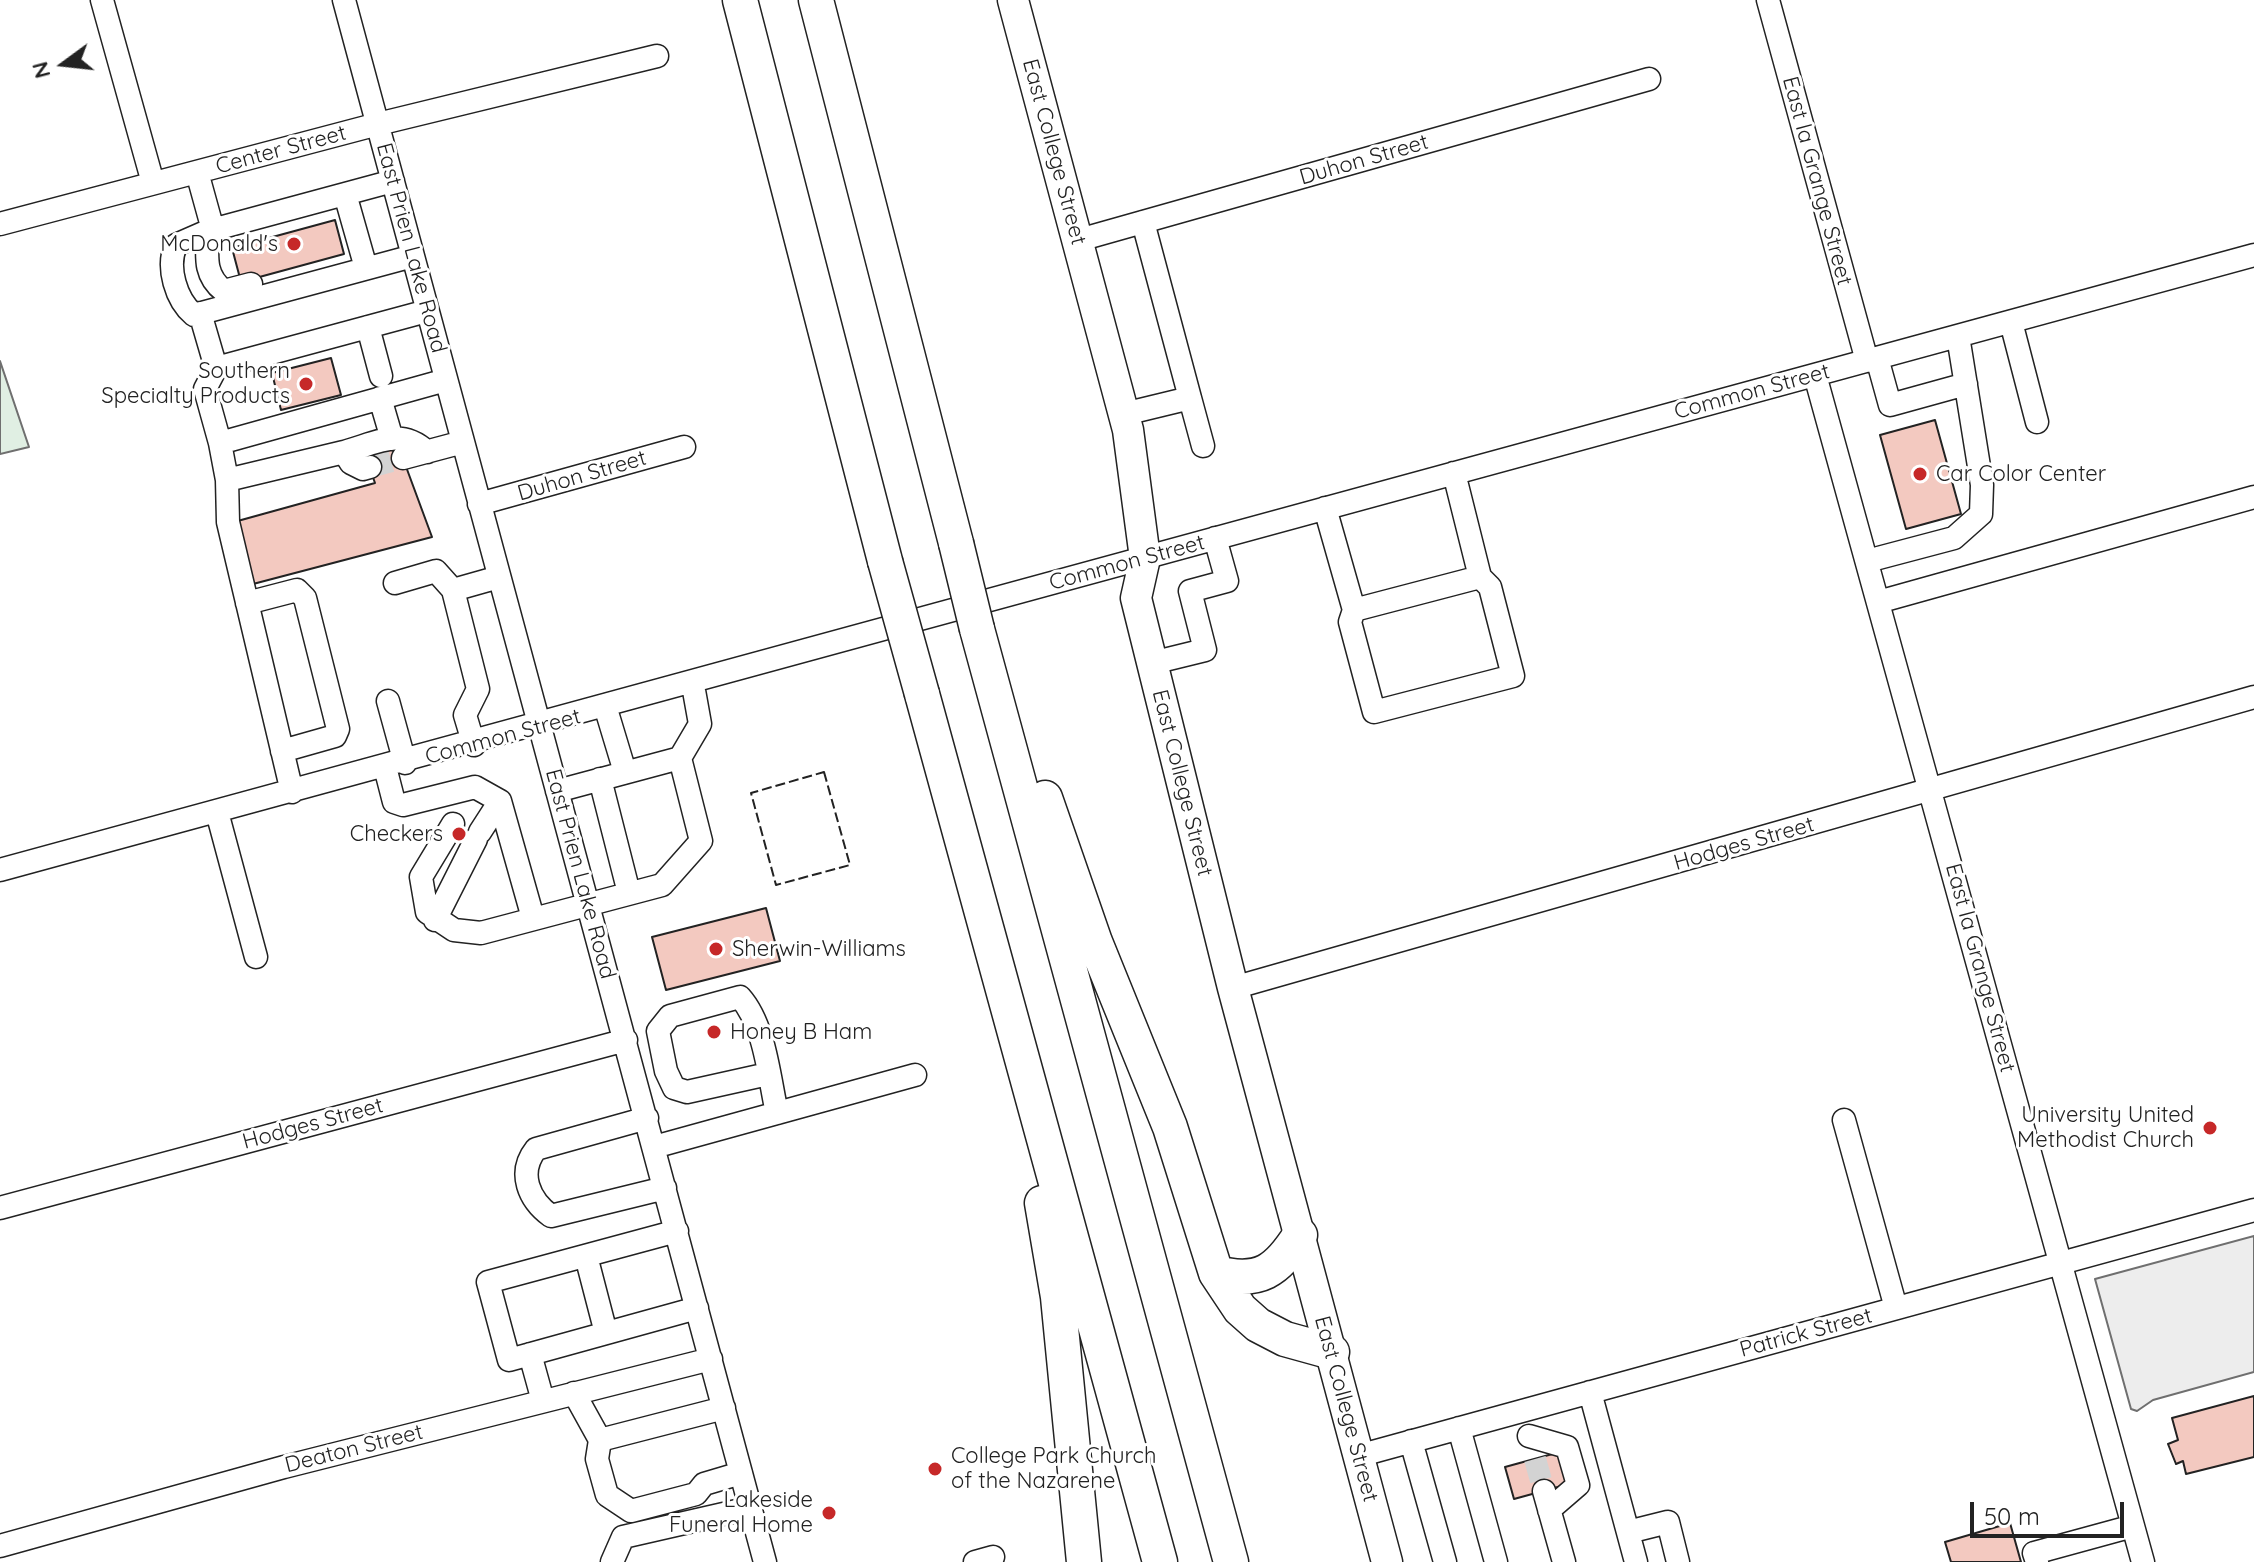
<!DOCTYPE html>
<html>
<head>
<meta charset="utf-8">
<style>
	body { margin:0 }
	#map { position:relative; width:2254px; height:1562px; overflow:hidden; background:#fff; font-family:Quicksand,sans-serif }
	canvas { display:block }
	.north { position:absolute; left:24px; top:24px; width:80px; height:80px; -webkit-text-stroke:6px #fff; paint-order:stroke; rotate:255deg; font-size:22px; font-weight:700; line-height:32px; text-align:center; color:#222 }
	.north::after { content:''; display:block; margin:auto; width:28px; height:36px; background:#222; clip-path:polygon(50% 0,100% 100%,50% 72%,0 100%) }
	.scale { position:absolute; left:1970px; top:1502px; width:154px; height:36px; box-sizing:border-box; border:4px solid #222; border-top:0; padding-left:10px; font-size:24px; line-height:28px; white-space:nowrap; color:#222; -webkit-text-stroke:6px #fff; paint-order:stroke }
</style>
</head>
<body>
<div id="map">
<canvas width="2254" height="1562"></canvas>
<div class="north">N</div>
<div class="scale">50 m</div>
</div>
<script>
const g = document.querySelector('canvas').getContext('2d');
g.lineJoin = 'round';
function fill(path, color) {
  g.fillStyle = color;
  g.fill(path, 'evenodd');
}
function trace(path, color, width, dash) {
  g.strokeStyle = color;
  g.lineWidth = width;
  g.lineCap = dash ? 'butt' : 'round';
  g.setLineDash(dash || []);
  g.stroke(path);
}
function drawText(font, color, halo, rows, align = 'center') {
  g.font = font + ' Quicksand,sans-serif';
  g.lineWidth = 6;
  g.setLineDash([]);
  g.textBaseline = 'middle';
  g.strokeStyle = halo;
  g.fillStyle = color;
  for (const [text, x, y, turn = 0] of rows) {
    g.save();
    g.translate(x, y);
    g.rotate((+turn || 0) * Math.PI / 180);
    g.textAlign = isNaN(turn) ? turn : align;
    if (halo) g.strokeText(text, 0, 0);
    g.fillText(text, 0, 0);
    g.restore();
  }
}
const green = new Path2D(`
	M0,361L29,447L0,454Z`);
fill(green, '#e0efe3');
trace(green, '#6f6f6f', 2);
const parking = new Path2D(`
	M2254,1236V1372L2153,1400L2137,1411L2131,1409L2095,1279Z`);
fill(parking, '#ededed');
trace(parking, '#6f6f6f', 2);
const building = new Path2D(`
	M335,220L344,254L241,282L232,248Z
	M331,358L341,395L281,410L272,373Z
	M1935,420L1961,514L1906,529L1880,435Z
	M398,445L432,537L253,584L234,522L375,483L365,455Z
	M766,908L780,961L666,990L652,937Z
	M2254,1396V1457L2186,1474L2183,1461L2176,1464L2168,1444L2178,1440L2172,1418Z
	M1567,1450L1576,1482L1514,1499L1505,1467Z
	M2010,1523L2021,1562H1951L1945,1542Z`);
fill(building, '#f3c9c0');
trace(building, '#222', 2);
trace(new Path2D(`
	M370,467L403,458
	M1535,1459L1544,1491`), '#d3d3d3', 22, [22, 11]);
const minor = new Path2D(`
	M102,0L153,183
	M344,0L765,1562
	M1768,0L1867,361
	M197,172L213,230
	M393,181L208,231L176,245C166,267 176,300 194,315L413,256
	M345,194L366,268
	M0,224L378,124L657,56
	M208,231C207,255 203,275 224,291L251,284
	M1079,240L1649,79
	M200,313L216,368L205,389L220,443L446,380
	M2011,322L2037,422
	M368,327L381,376
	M1877,358L1890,405L1966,384
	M216,368L427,311
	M1815,375L2143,1562
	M380,398L392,439
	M1190,398L1203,446
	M1124,414L1190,398L1143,222
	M220,443L227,480L228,522L292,792
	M344,452C377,443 400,427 427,452
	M403,458L463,442
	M227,480L344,452L351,463L363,469L370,467
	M479,504L684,447
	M1325,508L1354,610L1480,577
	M1867,561L1954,538L1981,514L1982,485L1958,336
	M395,583L436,571L453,590
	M1878,602L2254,497
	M247,603L297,590L305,598L338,729L335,736L282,751
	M1354,610L1350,622L1374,712L1513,676L1490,587L1480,577L1454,473
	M1152,663L1205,650L1190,591L1227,581L1215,538
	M388,701L405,763
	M606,709L625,772
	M474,745L465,715L478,689L453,590L499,577
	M680,758L700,724L693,685
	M385,767L394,802L403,805L475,787L500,801L533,918
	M600,779L629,893
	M217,812L256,957
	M453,824L421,877L427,912L454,930L481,933L662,885L701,841L680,758L557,791
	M480,832L500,801
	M0,870C753,671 1503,461 2254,255
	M435,920L476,839
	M1233,988L2254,697
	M768,1074L687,1092L674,1088L666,1071L658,1031L670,1016L740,997C765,1025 769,1077 777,1113
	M647,1118L536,1149C517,1173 529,1200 551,1216L665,1188
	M1844,1120L1896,1308
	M654,1147L915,1075
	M0,1208L626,1040
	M677,1231L488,1282L509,1360L697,1308
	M586,1256L606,1333
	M530,1354L543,1401
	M1590,1392L1636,1562
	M574,1393L600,1440
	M724,1408L600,1440L597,1459L607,1495L631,1511L696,1494L704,1484L741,1473
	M1459,1428L1496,1562
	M1529,1436L1567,1447L1578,1485L1549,1510
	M1411,1441L1445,1562
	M1358,1456L2254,1210
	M1544,1491L1564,1562
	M1628,1532L1668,1522L1678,1562
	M0,1546L284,1467L711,1359
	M612,1562L623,1537L750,1508
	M975,1562L993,1557
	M2037,1562L2034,1553L2133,1526`);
const major = new Path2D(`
	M1013,0L1128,430L1145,558L1136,598L1233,988L1387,1562`);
const highway = new Path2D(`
	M740,0L885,561
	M816,0L956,543
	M977,629L1231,1562
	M922,694L1160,1562
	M1045,798L1095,942L1170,1127L1216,1273L1240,1309L1258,1325L1285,1339L1332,1352
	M1042,1203L1058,1297L1084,1562
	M1216,1273C1260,1284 1277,1271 1300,1235`);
trace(minor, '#222', 25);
trace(major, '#222', 33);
trace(highway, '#222', 37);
trace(minor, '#fff', 22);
trace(major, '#fff', 30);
trace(highway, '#fff', 34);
const highwayBridge = new Path2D(`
	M956,543L977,629
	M885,561L922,694`);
trace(highwayBridge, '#222', 37, []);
trace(highwayBridge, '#fff', 34);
trace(new Path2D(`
	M824,772L850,865L776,885L751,793Z`), '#222', 2, [10, 4]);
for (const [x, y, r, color] of [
	[294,244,8,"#c62828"],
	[306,384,8,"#c62828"],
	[1920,474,8,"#c62828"],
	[459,834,8,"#c62828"],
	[716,949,8,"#c62828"],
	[714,1032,8,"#c62828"],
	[2210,1128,8,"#c62828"],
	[935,1469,8,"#c62828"],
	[829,1513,8,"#c62828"]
]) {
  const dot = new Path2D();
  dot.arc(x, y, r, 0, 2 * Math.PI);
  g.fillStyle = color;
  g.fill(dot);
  trace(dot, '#fff', 3);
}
drawText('22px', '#222', '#fff', [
	["Center Street",281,150,-15],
	["East College Street",1054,152,75],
	["Duhon Street",1364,160,-16],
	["East la Grange Street",1817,181,75],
	["East Prien Lake Road",411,248,75],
	["Common Street",1752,392,-15],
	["Duhon Street",582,476,-16],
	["Common Street",1127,563,-15],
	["Common Street",503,737,-15],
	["East College Street",1182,783,76],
	["Hodges Street",1744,844,-16],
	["East Prien Lake Road",580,874,75],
	["East la Grange Street",1980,968,75],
	["Hodges Street",313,1124,-15],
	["Patrick Street",1806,1333,-15],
	["East College Street",1346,1409,75],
	["Deaton Street",354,1449,-14]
]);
drawText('22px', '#222', '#fff', [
	["McDonald's",278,244],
	["Southern",290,371],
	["Specialty Products",290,396],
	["Car Color Center",1936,474,"left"],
	["Checkers",443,834],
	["Sherwin-Williams",732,949,"left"],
	["Honey B Ham",730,1032,"left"],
	["University United",2194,1115],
	["Methodist Church",2194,1140],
	["College Park Church",951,1456,"left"],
	["of the Nazarene",951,1481,"left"],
	["Lakeside",813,1500],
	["Funeral Home",813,1525]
], 'right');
</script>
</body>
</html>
